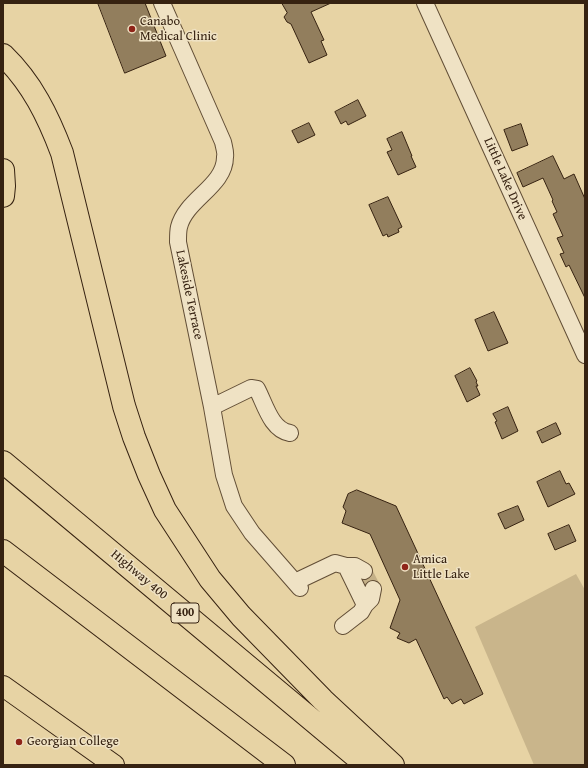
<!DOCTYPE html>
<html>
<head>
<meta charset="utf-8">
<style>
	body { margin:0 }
	#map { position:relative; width:588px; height:768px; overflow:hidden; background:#e7d3a4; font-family:"Gentium Book Plus",serif }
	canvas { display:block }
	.frame { position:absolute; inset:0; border:4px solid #362211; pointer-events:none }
</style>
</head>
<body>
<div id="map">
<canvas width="588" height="768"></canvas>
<div class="frame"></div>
</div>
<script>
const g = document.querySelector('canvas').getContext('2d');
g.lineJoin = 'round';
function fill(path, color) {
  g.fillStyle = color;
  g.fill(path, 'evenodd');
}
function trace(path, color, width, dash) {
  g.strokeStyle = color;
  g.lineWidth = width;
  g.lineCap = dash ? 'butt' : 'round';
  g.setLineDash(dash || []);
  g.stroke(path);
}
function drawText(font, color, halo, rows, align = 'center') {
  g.font = font + ' "Gentium Book Plus",serif';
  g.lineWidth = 3;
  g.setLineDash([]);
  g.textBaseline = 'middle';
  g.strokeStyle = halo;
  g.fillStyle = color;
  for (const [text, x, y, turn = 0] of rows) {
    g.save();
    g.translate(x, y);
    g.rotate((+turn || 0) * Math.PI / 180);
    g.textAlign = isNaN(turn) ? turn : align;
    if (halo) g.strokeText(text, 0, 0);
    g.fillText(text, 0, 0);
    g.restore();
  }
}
fill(new Path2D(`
	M576,574L585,590V765H534L475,627Z`), '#c9b58b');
const building = new Path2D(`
	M98,3H145L166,56L125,73Z
	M282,3H331L311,12L324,40L321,41L327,55L309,63L291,24L287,22L284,17L287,13Z
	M358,100L366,116L348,125L346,121L341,124L335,112Z
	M309,123L315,135L298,143L292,131Z
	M521,124L528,145L512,151L504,130Z
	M402,132L412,156H411L416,167L398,175L387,152L392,150L387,139Z
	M553,156L564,179L574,174L585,199V298L569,265L566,267L560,254L564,253L557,238L563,236L553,214L557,212L552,201L553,200L543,178L523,187L517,173Z
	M388,197L402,227L398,229L399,232L388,237L387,234L383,236L369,205Z
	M494,312L508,343L488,351L475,320Z
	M470,368L477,381L476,382L478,386H476L480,395L467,402L455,376Z
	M508,407L518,431L502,439L495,422L497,421L493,414Z
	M556,423L561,434L542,443L537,432Z
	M560,471L566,484L569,483L575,494L548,507L537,482Z
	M357,490L396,506L483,694L464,704L461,699L452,704L447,697L444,699L416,639L409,643L397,638L400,633L390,628L400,600L370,534L342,523L346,511L343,507L348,494Z
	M518,506L524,520L505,529L498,514Z
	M569,525L576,541L555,550L548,534Z`);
fill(building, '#927e5d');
trace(building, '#362211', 1);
trace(new Path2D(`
	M364,571L373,589`), '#c4b087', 16, [16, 8]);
const minor = new Path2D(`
	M162,3L223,142C224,147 226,153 225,157C225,186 186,199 179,227C178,231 178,237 178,242L212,407L224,475L234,506L252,533L300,588
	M425,3L585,355
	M212,407L251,388L257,389C265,404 271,430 290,433
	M346,566H355L364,571
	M295,582L335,563L346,566L365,605L361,612L343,626
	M365,605L371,599L373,589`);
const major = new Path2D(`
	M3,686L114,765`);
const highway = new Path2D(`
	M3,55C32,83 48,116 62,153L124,406L134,437L149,475L165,510L210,579L241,616L323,700L393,765
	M3,170L4,186L3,196
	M3,462L366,765
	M3,551L284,765`);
trace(minor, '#624e36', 18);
trace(major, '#362211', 22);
trace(highway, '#362211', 24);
trace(minor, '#efe2c4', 16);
trace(major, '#e7d3a4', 20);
trace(highway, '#e7d3a4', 22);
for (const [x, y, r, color] of [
	[132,29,4,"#8f2418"],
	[405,567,4,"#8f2418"],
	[19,742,4,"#8f2418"]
]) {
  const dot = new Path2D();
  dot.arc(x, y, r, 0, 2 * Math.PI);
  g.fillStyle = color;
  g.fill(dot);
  trace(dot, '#efe2c4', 1.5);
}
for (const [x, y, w] of [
	[185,613,28]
]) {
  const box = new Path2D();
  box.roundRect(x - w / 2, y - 10, w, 20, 3);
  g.fillStyle = '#efe2c4';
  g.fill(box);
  trace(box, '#362211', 1);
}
drawText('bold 12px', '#362211', null, [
	["400",185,613]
]);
drawText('13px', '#362211', '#efe2c4', [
	["Canabo",140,22],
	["Medical Clinic",140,37],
	["Amica",413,560],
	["Little Lake",413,575],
	["Georgian College",27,742]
], 'left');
drawText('13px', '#362211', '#efe2c4', [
	["Little Lake Drive",505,179,66],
	["Lakeside Terrace",189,295,78],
	["Highway 400",139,575,40]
]);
</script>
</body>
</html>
